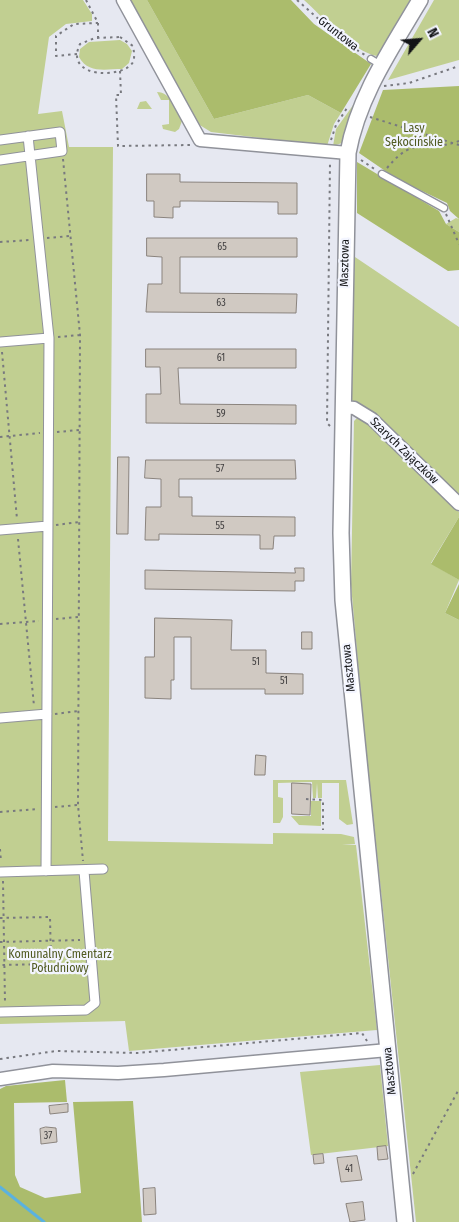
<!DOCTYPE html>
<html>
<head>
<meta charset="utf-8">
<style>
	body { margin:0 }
	#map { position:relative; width:459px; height:1222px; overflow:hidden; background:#e6e8f1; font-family:"Fira Sans Condensed",sans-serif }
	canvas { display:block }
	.north { position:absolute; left:394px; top:15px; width:50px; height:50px; -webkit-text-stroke:4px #f3f5ff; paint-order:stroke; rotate:63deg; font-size:14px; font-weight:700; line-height:20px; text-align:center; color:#121316 }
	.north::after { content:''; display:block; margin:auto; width:18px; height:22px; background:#121316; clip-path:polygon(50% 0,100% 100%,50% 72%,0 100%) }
</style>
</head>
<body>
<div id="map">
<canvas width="459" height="1222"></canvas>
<div class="north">N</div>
</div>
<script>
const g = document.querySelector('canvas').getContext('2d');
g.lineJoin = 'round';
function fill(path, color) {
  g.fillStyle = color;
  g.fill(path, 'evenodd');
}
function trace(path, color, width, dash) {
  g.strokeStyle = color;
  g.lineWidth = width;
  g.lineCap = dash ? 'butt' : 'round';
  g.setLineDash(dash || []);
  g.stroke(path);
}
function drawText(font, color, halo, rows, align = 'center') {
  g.font = font + ' "Fira Sans Condensed",sans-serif';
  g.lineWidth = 4.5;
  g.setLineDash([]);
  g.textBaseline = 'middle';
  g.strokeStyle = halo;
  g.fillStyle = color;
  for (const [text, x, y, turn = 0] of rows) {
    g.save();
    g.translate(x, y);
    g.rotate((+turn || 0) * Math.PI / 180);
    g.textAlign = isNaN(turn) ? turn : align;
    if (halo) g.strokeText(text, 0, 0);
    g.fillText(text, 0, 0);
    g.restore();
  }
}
fill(new Path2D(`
	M0,0H83L92,14V21L66,24L49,37L38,114L62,111L69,147H113L108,841L273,844V833L341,834L354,837L355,844H342L356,845L377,1030L129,1051L125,1021L0,1024Z
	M130,0H147L214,119L308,95L341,113L334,124L327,146L211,132L198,124Z
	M304,0H410L377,56C353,52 322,16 304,0Z
	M434,0H459V60L388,80Z
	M120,40L127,44L132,51L129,63L122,69C106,69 88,74 79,57L80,49L89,42Z
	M157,92C171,92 176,110 182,121L179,129L175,132L163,129L162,125L169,124V100H161Z
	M146,101L152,109H137L140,102Z
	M356,101L342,143L333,146L336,129Z
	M456,218L459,219V232L446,224Z
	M352,255L459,327V497L354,403L351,398Z
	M358,417L370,423L459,512V517L431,563L459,580L445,613L459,620V1222H416L365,740L351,585L354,421Z
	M273,780H346L353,824L347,825L339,819V783H322V798H318L317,783L316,798H313L312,782L278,783V797L283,798V817L280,823H273Z
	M311,801H321V826L299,825L291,816H311Z
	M380,1065L388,1146L311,1155L300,1072Z`), '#c1cf91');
fill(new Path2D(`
	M147,0H291L314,24L371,64L341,113L308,95L214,119Z
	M459,86V219L450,211L447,203L397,179L359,153L383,90Z
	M357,162L439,211L446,224L459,232V270L448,271L357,213Z
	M459,517V580L431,564Z
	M459,584V620L445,613Z
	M65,1080L67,1102L14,1103L15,1175L20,1187L45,1198L81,1193L73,1102L133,1101L142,1222H0V1089L6,1086Z`), '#abbc6c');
trace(new Path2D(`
	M0,1187L44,1222`), '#5bb2df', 3);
const building = new Path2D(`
	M147,174H180V182L297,183V214H278V202L190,201H180V207H173V218L154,217V201H147Z
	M147,238H297V257H180V293L297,294L296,313L146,312L148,284H162V257L147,256Z
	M146,349H296V368H178L180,404L296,405V424L146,423V394H161L160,367H146Z
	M118,457H129L128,534H117Z
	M146,460H295L296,479H179V497H192V516L295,517V536H274L273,549H260V535L159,534V540H145L146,507H161V479L145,478Z
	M295,568H304V581H295V591L145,589V570L295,573Z
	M155,618L232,620L231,650H266V673L303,674V694H265V689H191V637H174V680H171V699L145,698V657H154Z
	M302,632H312V649H302Z
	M256,755L266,756L265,775H255Z
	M292,783L311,784L310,815L292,814Z
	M68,1104V1112L50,1114L49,1106Z
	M46,1127L56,1128L57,1142L41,1144L40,1129Z
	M386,1146L388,1159L378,1160L377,1147Z
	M323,1154L324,1163L314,1164L313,1155Z
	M357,1156L362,1180L341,1182L337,1158Z
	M155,1188L156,1214L144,1215L143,1189Z
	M363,1202L365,1220L350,1222L346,1204Z`);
fill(building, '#d0c9c2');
trace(building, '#8a837d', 1);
const service = new Path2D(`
	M371,59L381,65
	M382,174L444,208`);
const pedestrian = new Path2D(`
	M28,136L49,338L46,871
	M0,140L60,132L62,151L0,160
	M0,342L49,338
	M0,530L48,526
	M0,718L47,714
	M0,872L103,869
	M0,1012L86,1010L95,1003L84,871`);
const minor = new Path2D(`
	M123,0L200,140L348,153
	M343,407L354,408L372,419L459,504
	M0,1079L53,1071L118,1073L164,1070L388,1050`);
const tertiary = new Path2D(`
	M405,1222L343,600L341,533L348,153C358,97 391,49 420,0`);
trace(service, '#90929a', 9);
trace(pedestrian, '#90929a', 11);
trace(minor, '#90929a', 15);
trace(tertiary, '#90929a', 18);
trace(new Path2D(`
	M86,0L98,23V37
	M297,0L347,44L365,55
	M120,37L133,46C134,52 135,57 133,62C124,79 63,79 80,44L95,38Z
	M77,54L56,56V36L74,24L98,23
	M120,71L121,95H116L118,146L190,145
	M384,86L409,83L459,66
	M370,117L459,145
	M331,140L336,125L347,108
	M63,159L80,335L78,805L83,861
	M361,160L376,170
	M387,168C416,133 425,154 459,141
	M446,214L459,244
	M47,238L70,236
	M0,242L30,240
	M58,337L80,335
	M2,352L17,519
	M330,426L327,423L330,162
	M57,432L79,430
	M0,437L40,433
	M56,525L79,522
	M18,539L34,706
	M56,619L78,617
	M0,624L39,621
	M55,714L78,711
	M306,799L323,800V830
	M55,807L78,805
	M0,812L38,809
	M0,849L1,862
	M3,881L5,1002
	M0,918L50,917L51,964L0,965
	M0,942L80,940
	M0,1059L56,1051L137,1053L362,1033L367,1041
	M413,1174L459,1089`), '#78797f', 2, [2.5, 4]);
trace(service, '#fff', 6);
trace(pedestrian, '#fff', 9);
trace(minor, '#fff', 12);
trace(tertiary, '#fff', 15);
drawText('10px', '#424041', null, [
	["65",222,247],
	["63",221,303],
	["61",221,358],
	["59",221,414],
	["57",220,469],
	["55",220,526],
	["51",256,662],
	["51",284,681],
	["37",48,1136],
	["41",349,1169]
]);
drawText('12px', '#121316', '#f3f5ff', [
	["Gruntowa",338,34,38],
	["Masztowa",345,263,-89],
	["Szarych Zajączków",404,451,44],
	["Masztowa",349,668,-96],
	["Masztowa",390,1071,-96]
]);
drawText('12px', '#505a21', '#f3f5ff', [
	["Lasy",414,129],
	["Sękocińskie",414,143],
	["Komunalny Cmentarz",60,955],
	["Południowy",60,969]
]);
</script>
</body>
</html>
